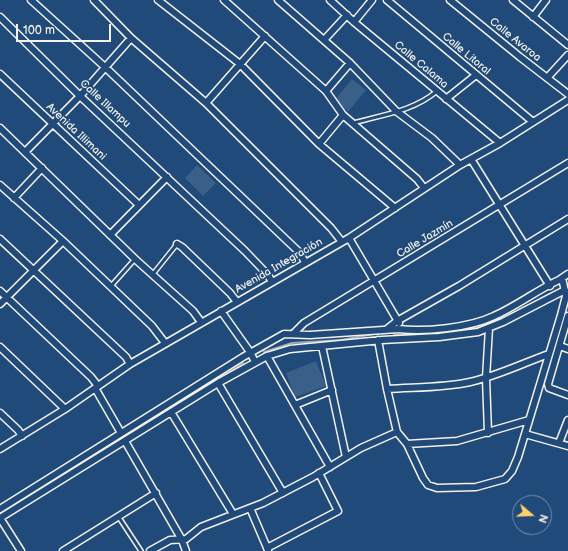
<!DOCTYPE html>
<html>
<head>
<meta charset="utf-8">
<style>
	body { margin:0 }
	#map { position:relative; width:568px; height:551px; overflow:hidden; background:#1f4a7a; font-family:"Balsamiq Sans",sans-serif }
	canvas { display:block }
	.north { position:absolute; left:512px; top:495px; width:40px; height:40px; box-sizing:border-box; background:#1f4a7a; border:1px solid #748da6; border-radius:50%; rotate:109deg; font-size:11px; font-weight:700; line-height:16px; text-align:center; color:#f4f1e8 }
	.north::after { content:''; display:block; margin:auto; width:14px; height:18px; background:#ffd166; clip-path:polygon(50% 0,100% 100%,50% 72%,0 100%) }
	.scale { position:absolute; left:16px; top:24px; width:95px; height:18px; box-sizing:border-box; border:2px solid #f4f1e8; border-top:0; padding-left:5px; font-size:12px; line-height:14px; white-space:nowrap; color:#f4f1e8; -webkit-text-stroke:3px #1f4a7a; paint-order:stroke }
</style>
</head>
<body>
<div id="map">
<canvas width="568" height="551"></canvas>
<div class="north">N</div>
<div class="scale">100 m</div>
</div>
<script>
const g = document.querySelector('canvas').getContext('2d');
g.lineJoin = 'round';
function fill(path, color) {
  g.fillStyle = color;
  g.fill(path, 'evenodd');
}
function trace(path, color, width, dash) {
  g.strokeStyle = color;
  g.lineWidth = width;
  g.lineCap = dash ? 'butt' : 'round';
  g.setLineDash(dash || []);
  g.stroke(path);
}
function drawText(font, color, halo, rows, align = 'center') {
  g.font = font + ' "Balsamiq Sans",sans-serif';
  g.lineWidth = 3.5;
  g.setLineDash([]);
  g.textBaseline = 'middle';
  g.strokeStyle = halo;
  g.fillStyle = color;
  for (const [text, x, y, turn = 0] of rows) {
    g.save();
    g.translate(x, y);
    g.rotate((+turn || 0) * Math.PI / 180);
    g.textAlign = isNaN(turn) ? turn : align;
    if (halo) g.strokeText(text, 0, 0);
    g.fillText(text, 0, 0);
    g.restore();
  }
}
fill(new Path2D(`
	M352,79L366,90L348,112L335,100Z
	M197,165L216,183L203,196L185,178Z
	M316,361L326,386L295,397L286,373Z`), '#3a5f88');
trace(new Path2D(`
	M394,335C416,334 439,335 462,331C496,325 527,305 558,290
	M264,352L292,343L341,340L374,334
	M66,473L243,363`), '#9cacbb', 2);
const service = new Path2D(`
	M353,123C382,115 414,111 437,91
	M153,274L177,244
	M111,286L135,259
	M118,516L141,551`);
const minor = new Path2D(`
	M31,0L106,68L299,252L305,262
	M94,0L131,38L206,103L331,228L342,242
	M158,0L240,64L319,144L395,208
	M224,0L326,91L343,115L417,179L424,188
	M278,0L350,63L396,111L432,138L460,165
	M330,0L354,22L500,143
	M387,0L533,122
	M450,0L520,57L568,94
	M513,0L568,45
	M0,17L80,96L245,251L268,275L272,282
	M533,17L546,0
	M354,22L372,0
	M324,40L347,15
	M0,74L139,205
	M547,78L568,55
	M326,91L350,63
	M446,99L476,75
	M206,103L265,36
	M0,128L135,259L193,311L201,322
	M319,144L343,115
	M25,152L80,96L131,38
	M471,159L550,286
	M0,185L63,241L152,326L165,343
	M14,198L42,168
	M110,235L167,177
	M349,238L399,323
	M0,239L126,357L130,364
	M177,244L182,247L230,293L237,302
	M0,291L91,377L98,386
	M0,304L63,241
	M221,311L250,352L255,362
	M568,316L548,384L549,388L568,395
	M387,329L397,321L459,286L568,219
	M293,334L304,323L568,163
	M378,340L387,389L397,432L407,444L423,478L428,485L437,488L476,487L505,479L512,471L518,457L561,315L566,296L562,278
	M322,346L346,457
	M560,346L568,349
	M0,347L65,409
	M267,356L330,467
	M218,383L283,493
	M95,388L121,433
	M387,389C414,387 443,388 470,382C497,376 523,363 549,354
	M295,405L332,390
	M171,412L233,514
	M0,413L18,430L22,436
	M488,433L486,378L489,328
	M525,434L568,446
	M125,441L182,540L186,551
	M559,443L568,420
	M407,444L457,441L529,420
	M0,449L65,409L130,364L349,238L460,165L500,143L568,100
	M250,508L268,550
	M0,509L243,357L284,334L310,335L398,329C425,332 469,328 494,316C517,306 537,290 559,280L568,274
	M0,518L218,383L267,356L290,349L382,340L439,337L478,332L503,322L565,290
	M0,518L21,551
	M267,548L338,511L319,473
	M63,551L156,493
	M150,551L170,540L186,539L201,527L263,503L313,477L361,448L397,432`);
trace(service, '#f4f1e8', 6);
trace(minor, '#f4f1e8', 9);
trace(service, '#1f4a7a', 3);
trace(minor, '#1f4a7a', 6);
drawText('11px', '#f4f1e8', '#1f4a7a', [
	["Calle Avaroa",515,40,39],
	["Calle Litoral",466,54,40],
	["Calle Calama",421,65,40],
	["Calle Illampu",105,104,43],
	["Avenida Illimani",76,132,43],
	["Calle Jazmín",425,239,-31],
	["Avenida Integración",279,266,-30]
]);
</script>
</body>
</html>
